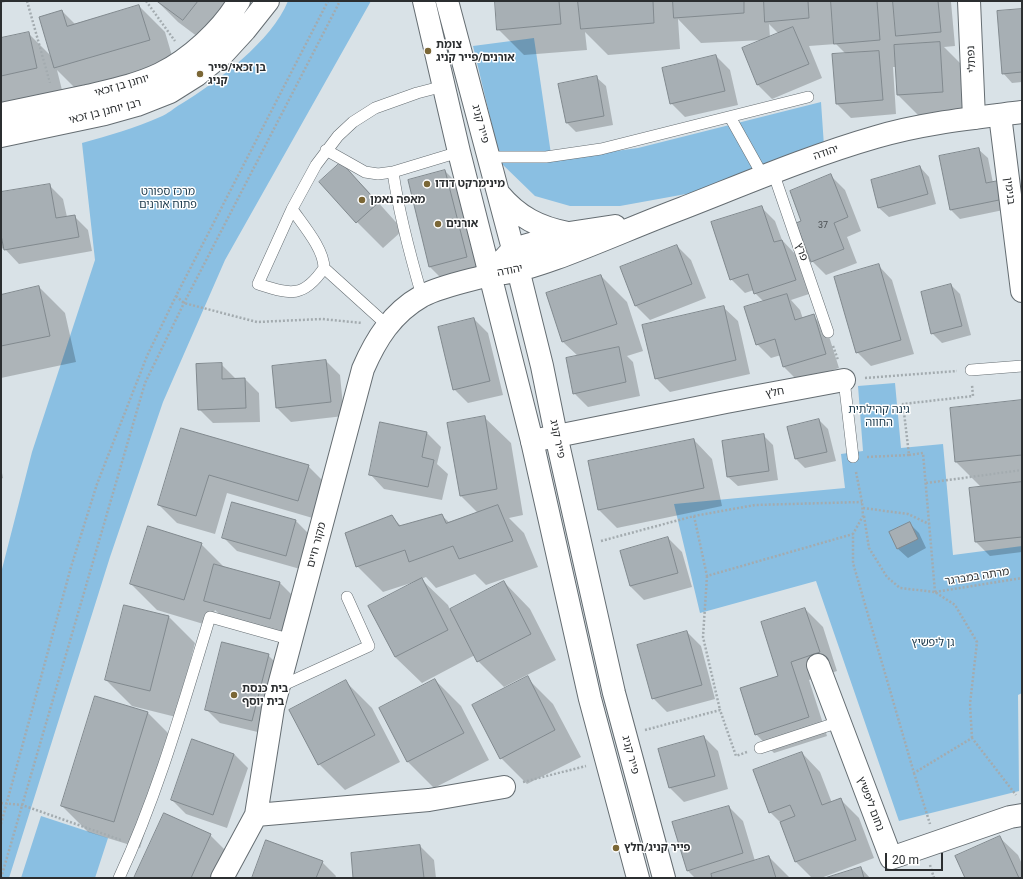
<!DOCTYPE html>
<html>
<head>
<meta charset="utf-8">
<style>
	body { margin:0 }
	#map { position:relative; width:1023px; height:879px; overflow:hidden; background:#d9e2e7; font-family:Roboto,sans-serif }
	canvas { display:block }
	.frame { position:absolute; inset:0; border:2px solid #2b2e30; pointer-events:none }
	.scale { position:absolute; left:885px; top:853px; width:58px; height:18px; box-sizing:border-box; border:2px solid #2b2e30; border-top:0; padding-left:5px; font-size:12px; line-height:14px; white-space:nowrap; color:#2b2e30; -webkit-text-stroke:3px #fff; paint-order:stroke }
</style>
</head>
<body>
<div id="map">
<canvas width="1023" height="879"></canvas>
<div class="frame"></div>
<div class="scale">20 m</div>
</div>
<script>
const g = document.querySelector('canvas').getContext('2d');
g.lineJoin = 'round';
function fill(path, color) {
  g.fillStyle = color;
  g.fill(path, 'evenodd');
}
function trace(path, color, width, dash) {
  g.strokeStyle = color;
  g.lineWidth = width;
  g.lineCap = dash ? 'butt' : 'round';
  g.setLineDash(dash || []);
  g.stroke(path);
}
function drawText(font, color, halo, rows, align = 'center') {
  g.font = font + ' Roboto,"Noto Sans Hebrew",sans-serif';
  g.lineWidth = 3;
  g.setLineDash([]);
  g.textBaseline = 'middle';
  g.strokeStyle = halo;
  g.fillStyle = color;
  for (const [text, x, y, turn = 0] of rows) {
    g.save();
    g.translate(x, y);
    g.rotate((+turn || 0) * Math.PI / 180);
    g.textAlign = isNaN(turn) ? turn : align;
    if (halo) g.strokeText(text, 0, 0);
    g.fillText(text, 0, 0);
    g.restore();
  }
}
fill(new Path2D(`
	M288,1H371L225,260L163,402L110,557L9,878H1V573L32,452L95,260L82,143C108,136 135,128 160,117C168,114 174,108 181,104C217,82 272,41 288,1Z
	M534,38L552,161L579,156L638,148L821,102L824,146L719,188L620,206H570L535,196L501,163L473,46Z
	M895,383L901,448L943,444L953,555L1022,546V693L1018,695L1019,791L899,821L816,581L700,613L674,504L845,488L841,454L863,451L858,386Z
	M41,816L108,838L95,878H21Z`), '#8abfe2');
fill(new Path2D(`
	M1,1H10L1,3Z
	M157,1H243L210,46L178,22Z
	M496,1H949L951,2L955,46L944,47L966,69L969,118L924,121L898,95L897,67H893L896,114L851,118L837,104L846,54L836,44L809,46L822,78L772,99L758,85L744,48L764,40L701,43L678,19L680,49L608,55L585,32L587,50L524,55L498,29ZM769,24L779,34L770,38Z
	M139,6L165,32L175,66L81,94L57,70L63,94L1,108V39L28,33L51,56L62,11L76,25Z
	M1022,10V82L1012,83L1003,73Z
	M716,56L730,70L738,105L685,117L671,103Z
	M596,77L606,86L613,125L576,132L567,123L559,85Z
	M978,149L988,158L993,183L1013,208L960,219L951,210Z
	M341,164L367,190L403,230L383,248L357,222Z
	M920,167L929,177L936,204L889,217L879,208Z
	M445,171L459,185L480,271L443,280L429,266Z
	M831,176L845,190L861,231L847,237L857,263L826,275L812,261L803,222Z
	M49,185L63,199L67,217L74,216L88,230L92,251L19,264L4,248L1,249V193Z
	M761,207L775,221L782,240L796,255L809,294L791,300L800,310L803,319L813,316L827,330L839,368L798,381L784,367L781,355L771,358L757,344L764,302L755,293L754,290L745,293L731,279Z
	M677,246L691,260L706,298L650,320L636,306L621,267Z
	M878,265L892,280L914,354L871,366L857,352Z
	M601,276L627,302L643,351L627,356L633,362L640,396L588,407L574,393L578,356L563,342L548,294Z
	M951,285L960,294L971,335L942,343L932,333Z
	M39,287L65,313L76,362L1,378V295Z
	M723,307L738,321L750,374L670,392L656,378Z
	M474,319L488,333L503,395L468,403L454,389Z
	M326,361L340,375L344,416L291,422L277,408Z
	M221,364L235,378L245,379L259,393L260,422L213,423L199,409Z
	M1022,401V552L990,556L976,542L982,488L956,462Z
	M484,417L511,443L523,515L509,518L524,533L538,567L486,585L475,574L436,588L426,577L421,579L448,605L450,610L504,582L530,609L556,660L504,687L478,661L475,655L422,683L395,657L414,582L383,592L357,566L392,517L402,527L441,515L450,523L478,513L461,496Z
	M819,420L828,429L836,461L805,468L796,459Z
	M182,429L308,466L326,484L316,519L227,493L215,534L177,523L159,505Z
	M427,433L441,447L437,464L448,474L442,500L384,489L370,474Z
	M763,435L773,445L778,480L738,486L728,477L723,442Z
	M694,440L712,459L722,506L617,528L599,510Z
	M1,468L3,478L1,479Z
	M233,503L296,521L310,535L300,569L237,551L223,537Z
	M910,524L919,533L926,548L908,558L898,549L891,533Z
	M668,538L682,552L692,587L644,600L630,586Z
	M201,544L225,568L280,583L306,609L296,645L231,626L215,610L210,626L157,610L131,584Z
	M805,609L823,627L837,671L809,680L827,736L774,753L756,734Z
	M169,617L195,643L176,717L132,706L106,680Z
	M687,632L701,646L715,699L667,712L653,698Z
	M268,655L282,669L266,734L220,723L206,709Z
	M527,678L553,704L581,757L527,784L501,758Z
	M435,680L461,706L489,760L434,788L408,762L380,709Z
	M346,682L372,708L400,762L345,790L319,764Z
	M148,713L174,739L140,848L88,832L62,806Z
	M704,737L718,751L728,789L684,802L670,788Z
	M802,753L820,772L832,803L840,799L859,818L874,858L821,878H812L796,862L782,824L770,812Z
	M234,754L248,768L227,828L186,814L172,800Z
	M729,807L743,821L755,861L769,857L790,878H695L687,870Z
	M210,835L236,861L228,878H135Z
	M999,837L1018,855L1022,864V878H966Z
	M420,846L434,860L436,878H354Z
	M322,862L336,876L335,878H253Z
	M861,868L870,878H829Z`), '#0003');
const building = new Path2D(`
	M157,1H198L183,20Z
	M495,1H559L561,24L497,30Z
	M578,1H653L654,23L581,29Z
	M673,1H744V13L674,18Z
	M764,1H808L809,18L765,22Z
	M831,1H877L880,40L834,44Z
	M893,1H938L941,32L896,36Z
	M139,5L150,40L54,68L39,17L62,10L67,26Z
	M1022,9V72L1002,74L997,11Z
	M793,27L809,64L757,85L742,48Z
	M29,32L37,68L1,76V38Z
	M940,42L943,92L897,95L894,45Z
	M879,51L883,100L836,104L832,54Z
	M716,55L725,91L670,104L662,68Z
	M597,76L604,116L566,123L558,84Z
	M979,148L986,183L1001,180L1004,199L950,210L939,156Z
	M341,162L378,203L356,223L319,182Z
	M920,166L928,194L878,208L871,180Z
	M445,170L467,257L429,267L408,180Z
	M831,174L848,217L834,223L844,249L811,262L796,223L801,221L790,191Z
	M50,184L56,218L75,215L79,237L4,250L1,235V192Z
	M762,206L774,242L782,240L796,280L754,294L748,274L730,280L711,222Z
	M677,245L692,284L635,306L620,267Z
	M879,264L901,340L856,353L834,277Z
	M601,275L617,324L562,342L546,293Z
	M951,284L962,326L931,334L921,292Z
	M39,286L50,336L1,346V295Z
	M787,294L795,320L814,314L826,354L783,367L775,339L756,345L744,307Z
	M724,306L736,360L655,379L642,325Z
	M474,318L490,381L453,390L438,327Z
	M619,347L626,382L573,394L566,358Z
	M326,360L331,402L276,408L272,366Z
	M222,363V379L245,378L246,408L198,410L196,364Z
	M1022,400V455L955,462L950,408Z
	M485,416L497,489L460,496L447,423Z
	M819,419L827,452L795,459L787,427Z
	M380,422L427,432L422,457L434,460L428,487L369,475Z
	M181,428L309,465L298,501L209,475L196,516L158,505Z
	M764,434L769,471L727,477L722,441Z
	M694,439L704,488L598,510L588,461Z
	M1022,482V537L975,542L969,488Z
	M232,502L296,520L286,556L222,538Z
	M498,505L513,541L459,559L453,546L409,562L405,550L356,567L345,533L392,515L399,526L442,514L446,523Z
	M910,522L918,539L897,549L889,532Z
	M148,526L202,543L184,600L130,584Z
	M668,537L678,573L630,586L620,551Z
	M214,564L280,582L270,619L204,601Z
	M422,578L448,630L395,657L368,606Z
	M504,581L531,634L477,662L450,609Z
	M124,605L169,616L150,691L105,680Z
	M805,608L820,652L791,662L809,717L755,735L740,688L778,676L761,622Z
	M687,631L702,685L652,699L637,645Z
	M222,642L269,654L252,721L205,710Z
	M528,676L555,730L500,759L472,705Z
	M435,679L464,733L407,762L379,708Z
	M346,680L375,735L318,765L289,710Z
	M95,696L148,712L114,822L61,806Z
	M704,736L715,776L669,788L658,749Z
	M192,739L234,754L213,815L171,800Z
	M802,752L822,805L841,798L856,840L795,862L780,822L795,816L790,805L769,813L753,770Z
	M729,806L743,853L687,871L672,822Z
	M164,813L211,834L191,878H134Z
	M1000,836L1019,878H965L955,856Z
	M266,840L323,861L316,878H252Z
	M420,845L424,878H353L351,853Z
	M769,856L776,878H712L711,874Z
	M861,867L864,878H825Z`);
fill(building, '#a7afb4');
trace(building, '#81898e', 1);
const lane = new Path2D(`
	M730,117L763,176
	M326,150L365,172L378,174L393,172
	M489,157H546L601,149L808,97
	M773,172L828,332
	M292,209C303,225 324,249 324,268C303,299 290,294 258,284L292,209L316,165L338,136L353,122L375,108L417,93L444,86
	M324,268L387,325
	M422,296C410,255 399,215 393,172L459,152
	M971,370L1022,366
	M844,380L853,457
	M279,687L369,646L347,597
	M760,748L839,722
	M119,878C158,794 183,705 210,617L292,640`);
const street = new Path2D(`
	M969,1L974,118
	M1000,115L1022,291
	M532,441L726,402L844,380
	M818,665L891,858L1010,817L1022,815
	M256,815L429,800L504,787
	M222,878L256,815L273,708L363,369C376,339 392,313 422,296C441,286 468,281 489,275`);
const secondary = new Path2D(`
	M424,1L459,152L532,441L590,699L638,878
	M447,1L513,249L542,366L556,435L614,693L664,878
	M1,114C30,108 58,102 87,96C112,90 137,85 160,74C190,59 222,30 239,1
	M1,136L105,114L137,105L170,92L197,75L223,54L245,30L268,1
	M499,194C518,217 540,228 568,233
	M503,260L513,249L569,233L615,226
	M504,273C525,270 545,262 565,255C605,240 643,223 683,208C747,183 810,156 876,137C922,123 974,118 1022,112`);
trace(lane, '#656d72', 12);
trace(street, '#656d72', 24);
trace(secondary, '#656d72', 24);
trace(new Path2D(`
	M27,1L50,83
	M146,1L175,41
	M176,296L184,303L257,322L322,319L362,323
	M833,346L838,360
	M865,378L957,371
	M909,455L923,453L935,592
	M867,457L909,455L903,404L973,396L972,385
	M856,472L862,502L863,516L853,534V563L914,773L972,738L1016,795
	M926,483L1022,470
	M863,508L908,514L929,524
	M694,516L707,576L853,534
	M864,516L869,548L887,577L900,588L935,592L955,605L977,642L970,704L972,738
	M601,541L694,516L755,505L862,502
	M707,576L703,637L720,710
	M935,592L1022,578
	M645,730L720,710L736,756L747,752
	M914,773L930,824
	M523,782L586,766
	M1,803L22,805L121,840
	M1,824L71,567L97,484L147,356L176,296L328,1
	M930,865L934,878
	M1,878L145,383L184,303L340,1`), '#a3abaf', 2.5, [2, 2]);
trace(lane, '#fff', 11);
trace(street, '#fff', 22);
trace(secondary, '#fff', 22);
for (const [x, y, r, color] of [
	[428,51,4,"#7b6736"],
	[200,74,4,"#7b6736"],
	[427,184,4,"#7b6736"],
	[362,200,4,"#7b6736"],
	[438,224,4,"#7b6736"],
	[234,695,4,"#7b6736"],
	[616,848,4,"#7b6736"]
]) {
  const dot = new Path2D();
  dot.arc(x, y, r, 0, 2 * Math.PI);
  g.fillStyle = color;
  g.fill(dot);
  trace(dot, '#fff', 1.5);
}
drawText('9px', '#4a4e51', null, [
	["37",823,226]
]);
drawText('bold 11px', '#2b2e30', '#fff', [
	["צומת",436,45],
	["אורנים/פייר קניג",436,58],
	["בן זכאי/פייר",208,68],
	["קניג",208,81],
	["מינימרקט דודו",435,184],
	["מאפה נאמן",370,200],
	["אורנים",446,224],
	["בית כנסת",242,689],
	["בית יוסף",242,702],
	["פייר קניג/חלץ",624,848]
], 'left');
drawText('11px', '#2b2e30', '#fff', [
	["נפתלי",972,59,-93],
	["יוחנן בן זכאי",122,86,-16],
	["רבן יוחנן בן זכאי",105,112,-14],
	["פייר קניג",480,124,75],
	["יהודה",826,153,-19],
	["בנימין",1009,191,83],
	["פרץ",801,252,71],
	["יהודה",510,271,-11],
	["חלץ",775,393,-11],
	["פייר קניג",557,439,78],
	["מקור חיים",317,545,-75],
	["מרתה במברגר",977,577,-9],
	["פייר קניג",630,755,75],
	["נחום ליפשיץ",870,804,69]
]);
drawText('11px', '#143346', '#fff', [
	["מרכז ספורט",168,192],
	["פתוח אורנים",168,205],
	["גינה קהילתית",879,410],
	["החווה",879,423],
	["גן ליפשיץ",933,643]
]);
</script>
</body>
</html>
